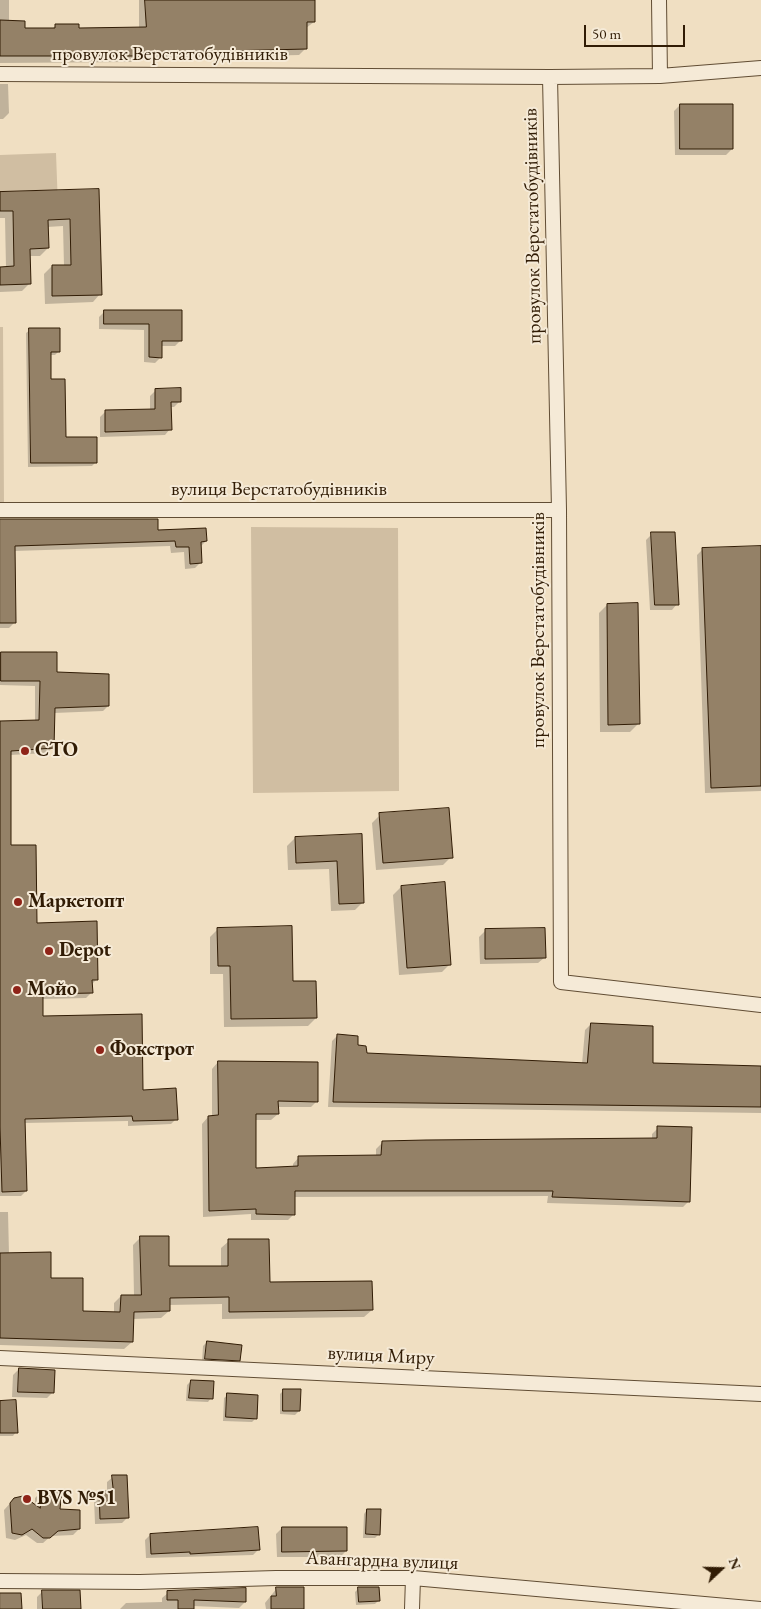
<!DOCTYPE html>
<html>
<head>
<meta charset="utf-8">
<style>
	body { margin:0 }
	#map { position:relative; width:761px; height:1609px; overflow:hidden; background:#f0dfc2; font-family:"EB Garamond",serif }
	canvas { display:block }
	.north { position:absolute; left:696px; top:1544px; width:50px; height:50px; -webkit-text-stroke:4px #f5ead7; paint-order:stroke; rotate:69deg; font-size:14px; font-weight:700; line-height:20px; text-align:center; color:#311c05 }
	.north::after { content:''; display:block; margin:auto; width:18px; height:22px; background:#311c05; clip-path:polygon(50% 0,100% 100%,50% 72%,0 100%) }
	.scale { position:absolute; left:584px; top:25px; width:101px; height:22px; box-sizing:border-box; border:2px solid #311c05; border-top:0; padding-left:6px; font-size:15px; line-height:18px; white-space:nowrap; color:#311c05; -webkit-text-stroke:4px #f5ead7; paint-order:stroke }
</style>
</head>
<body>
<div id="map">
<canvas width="761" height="1609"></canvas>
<div class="north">N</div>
<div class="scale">50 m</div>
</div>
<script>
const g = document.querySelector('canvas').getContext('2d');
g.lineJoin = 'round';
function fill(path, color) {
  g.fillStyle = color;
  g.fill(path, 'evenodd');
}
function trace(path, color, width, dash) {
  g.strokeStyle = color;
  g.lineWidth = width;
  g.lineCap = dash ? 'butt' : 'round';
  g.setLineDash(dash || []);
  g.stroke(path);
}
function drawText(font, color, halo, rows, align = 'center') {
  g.font = font + ' "EB Garamond",serif';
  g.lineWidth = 4;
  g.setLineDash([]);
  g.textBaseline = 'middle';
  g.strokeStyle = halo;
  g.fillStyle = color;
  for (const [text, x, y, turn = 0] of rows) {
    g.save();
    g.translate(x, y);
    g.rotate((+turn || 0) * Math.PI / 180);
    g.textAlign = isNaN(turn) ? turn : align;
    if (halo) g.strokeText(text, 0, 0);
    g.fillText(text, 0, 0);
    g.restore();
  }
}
fill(new Path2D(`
	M56,153L58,207L0,209V155Z
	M0,327H3L4,506H0Z
	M251,527L398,528L399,791L253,793Z`), '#d0bea2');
fill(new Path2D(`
	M0,0H9V22L24,29H52L56,25L78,29L139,28V0H313L314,22L306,28V48L299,55L138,59L135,62L0,63Z
	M0,84H8L9,113L3,119H0Z
	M680,105L732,149L726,155H675L674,111Z
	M97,190L100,294L93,302L45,304L44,274L52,266H64L63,226L47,227L48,248L40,256H29L30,283L22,291L0,292V268H6L5,218H0V193Z
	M105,311L181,312V340L175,346H161V357L155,363L144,362V330L99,329V317Z
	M30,330L59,351L55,355H50V381L65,438L96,462L92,466L28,467L26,333Z
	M156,390L180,401L174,407H170V429L165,435L100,437V417L105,412L150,411V396Z
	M0,520L157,531L206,541L200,547V563L195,568L185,569L184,552L171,553L170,546L14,551V623L9,628H0Z
	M652,534L677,604L672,610H650L646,540Z
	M761,547V791L705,793L697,555L703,549Z
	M607,605L638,724L630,732H600L599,613Z
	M2,653L55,673L108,706L103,711L54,713L52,748L47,753L10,755V846L36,924L97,979L91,985V993L86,998L42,999V1018L142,1091L176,1119L171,1124L128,1126V1121L24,1123L26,1191L21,1196H0V722L35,721V686L0,685V655Z
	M380,815L451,857L443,865L376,870L372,823Z
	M361,835L363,902L355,910L331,911L329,869L288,870L287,846L295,838Z
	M401,887L450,964L442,972L399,975L393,895Z
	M218,929L292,982L316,1018L308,1026L224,1027L223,974H210V937Z
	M485,931L544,958L538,963L480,964L479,937Z
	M591,1024L652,1064L761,1068V1113L328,1107L332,1041L337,1036L356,1046L366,1055L582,1064L585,1030Z
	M218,1062L317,1101L311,1107H277L278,1114L271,1120H254L255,1169L293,1168V1164L299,1157L376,1156V1149L382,1143L652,1139V1134L658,1128L689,1201L683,1207L547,1203L548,1196L293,1197L294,1214L288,1220H251V1214L203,1217L202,1124L208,1117H212V1069Z
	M0,1212H8L9,1254L50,1279L82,1312L114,1313V1303L121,1296H134L133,1245L141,1237L168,1268L221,1267V1248L229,1241L269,1283L372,1310L364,1317L222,1319V1304L168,1305L169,1311L161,1318L133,1319L132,1342L124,1349L0,1345Z
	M207,1342L239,1360L235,1364L202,1362L203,1346Z
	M19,1369L53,1392L47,1398L12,1397L13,1375Z
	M191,1381L211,1398L208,1402L186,1401L187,1385Z
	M284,1390L299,1411L295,1415L280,1414V1394Z
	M228,1395L255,1419L252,1422L223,1421L224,1398Z
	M0,1402L16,1432L13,1436H0Z
	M113,1477L128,1517L122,1523L95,1524L94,1498L99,1492H107V1482Z
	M41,1492L79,1529L73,1535L51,1536L43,1543H37L26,1535L15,1540L6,1538L4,1510L14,1499L35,1506V1498Z
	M367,1510L378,1535L375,1538H363L364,1514Z
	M282,1528L346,1551L340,1557H277L276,1534Z
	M150,1535L258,1550L253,1555L146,1558L145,1540Z
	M277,1588L303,1609H266L265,1603Z
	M359,1588L379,1600L375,1604L356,1605L355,1592Z
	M43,1591L79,1609H37V1597Z
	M168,1593L245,1602L239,1608L193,1606V1609H120L126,1603L162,1602V1598Z`), '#0003');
const building = new Path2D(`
	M145,0H315V22H307V49L143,53V56H0V20L25,21V28H55V24H79V28L146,27Z
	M680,104H733V149H680Z
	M99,189L102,295L52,296V265H71L70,219L48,220L49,248L30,249L31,284L0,285V267L14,266L13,211H0V192Z
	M104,310H182V341H162V358L149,357V324H104Z
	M29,328H60V352H51V379H65L66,437H97V463H31Z
	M181,388V402H171L172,430L105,432V410L155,409V389Z
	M0,519H158V530L206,528L207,541L201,542L202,563L190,564L189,547H176L175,541L15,546L16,623H0Z
	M651,532H675L679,605H655Z
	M761,546V786L711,788L702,548Z
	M638,603L640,724L608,725L607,604Z
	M1,652H57V672L109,674V706L55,708L54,748L11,751V845H36L37,923L97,921L98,980H92L93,993L43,994V1016L142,1014L143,1090L176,1088L178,1120L133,1121L132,1116L25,1119L27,1191L2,1192L0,1127V721L39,720L40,681H1Z
	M449,808L453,858L383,863L379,813Z
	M362,834L364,903L339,904L337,861L296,863L295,837Z
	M445,882L451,965L407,968L401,886Z
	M292,926L293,981H316L317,1018L231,1019L230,966H218L217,928Z
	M545,928L546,958L485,959V929Z
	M591,1023L653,1026V1063L761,1066V1107L333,1102L337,1034L358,1036V1045L366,1046L367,1053L587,1063Z
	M218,1061L318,1062V1102L278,1101L279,1114H256V1168L298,1166V1156L381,1155L382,1141L426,1140L657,1138V1126L692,1127L690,1202L552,1197L553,1191H295V1215L256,1214V1209L209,1211L208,1116L218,1115Z
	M140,1236H169V1266H228V1239H269L270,1282L372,1281L373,1310L229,1312V1297L170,1298V1311L134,1312L133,1342L0,1338V1253L51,1252V1278H83V1311L120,1312L121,1295H141Z
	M207,1341L242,1345L240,1361L205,1359Z
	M19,1368L55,1370L54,1393L18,1392Z
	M191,1380L214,1381L213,1399L189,1398Z
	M283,1389H301L300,1411H283Z
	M227,1393L258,1395L257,1419L226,1417Z
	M16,1400L18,1433H0V1401Z
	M112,1475H127L129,1518L100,1519L99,1491H113Z
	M40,1490L62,1491L60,1509L80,1510V1529L58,1531L50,1538H43L32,1529L22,1535L12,1533L10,1503L14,1498L23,1496L40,1508Z
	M367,1509H381L380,1535L366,1534Z
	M258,1527L260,1550L190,1554V1552L151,1554L150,1534Z
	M282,1527H347V1551L282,1552Z
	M276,1587H304V1609H271V1596H276Z
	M358,1587H379L380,1601L359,1602Z
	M246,1588V1602L194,1600V1609H178V1600H167V1591Z
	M42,1590H80L81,1609H43Z
	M0,1593H21L22,1609H0Z`);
fill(building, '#948167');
trace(building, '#311c05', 1);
const minor = new Path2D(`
	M659,0L660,76
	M0,74L550,77L660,76L761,68
	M550,77L559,510L561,982L761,1005
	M0,510H559
	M0,1358L761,1394
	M0,1581L140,1582L276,1578H413L761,1609
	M412,1609L413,1578`);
trace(minor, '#614d34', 16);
trace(minor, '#f5ead7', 14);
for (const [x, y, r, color] of [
	[25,751,5,"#8f2418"],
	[18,902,5,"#8f2418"],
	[49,951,5,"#8f2418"],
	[17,990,5,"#8f2418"],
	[100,1050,5,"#8f2418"],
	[27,1499,5,"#8f2418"]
]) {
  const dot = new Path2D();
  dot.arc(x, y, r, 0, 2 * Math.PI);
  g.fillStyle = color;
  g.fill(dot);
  trace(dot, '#f5ead7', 2);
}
drawText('20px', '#311c05', '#f5ead7', [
	["провулок Верстатобудівників",170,55],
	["провулок Верстатобудівників",533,226,-91],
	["вулиця Верстатобудівників",279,490],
	["провулок Верстатобудівників",539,630,-90],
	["вулиця Миру",381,1356,3],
	["Авангардна вулиця",382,1561,2]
]);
drawText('bold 20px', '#311c05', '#f5ead7', [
	["СТО",35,751],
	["Маркетопт",28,902],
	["Depot",59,951],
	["Мойо",27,990],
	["Фокстрот",110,1050],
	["BVS №51",37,1499]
], 'left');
</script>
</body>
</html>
